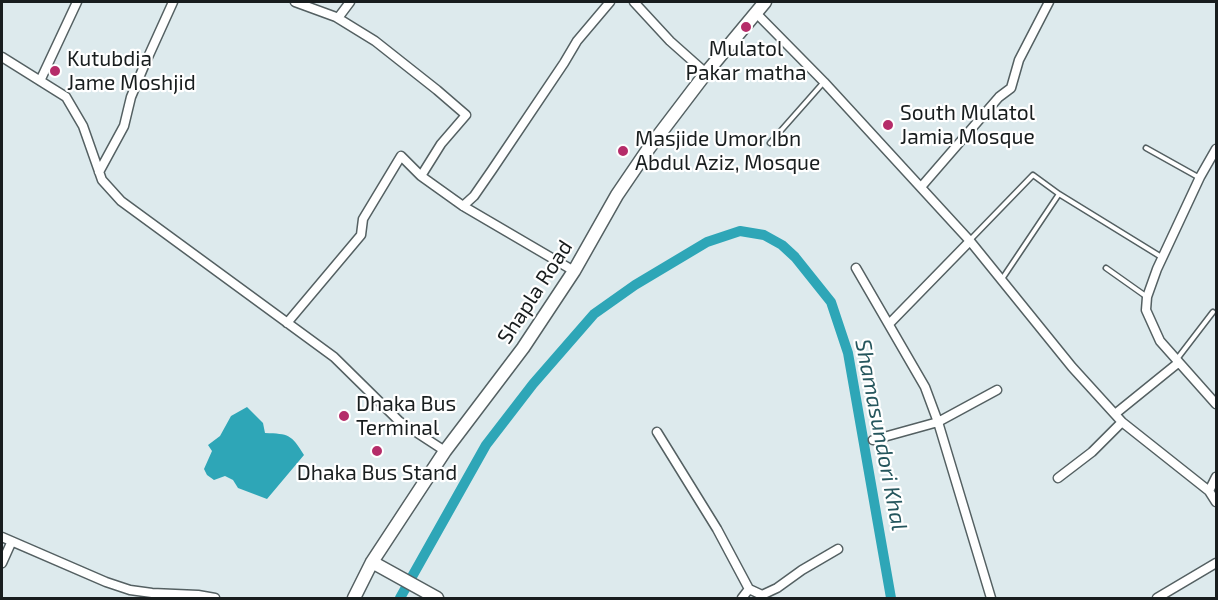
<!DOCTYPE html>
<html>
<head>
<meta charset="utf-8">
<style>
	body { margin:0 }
	#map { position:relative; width:1218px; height:600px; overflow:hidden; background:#ddeaed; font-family:"Exo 2",sans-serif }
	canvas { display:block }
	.frame { position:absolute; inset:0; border:3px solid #181d1e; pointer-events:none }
</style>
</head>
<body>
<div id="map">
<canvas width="1218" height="600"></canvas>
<div class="frame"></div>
</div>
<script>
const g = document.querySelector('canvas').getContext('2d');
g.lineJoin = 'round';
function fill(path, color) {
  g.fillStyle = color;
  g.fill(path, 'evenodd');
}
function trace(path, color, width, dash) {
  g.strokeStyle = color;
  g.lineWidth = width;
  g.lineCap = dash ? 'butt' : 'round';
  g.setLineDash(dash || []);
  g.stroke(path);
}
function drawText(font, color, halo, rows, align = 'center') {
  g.font = font + ' "Exo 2",sans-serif';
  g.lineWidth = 4.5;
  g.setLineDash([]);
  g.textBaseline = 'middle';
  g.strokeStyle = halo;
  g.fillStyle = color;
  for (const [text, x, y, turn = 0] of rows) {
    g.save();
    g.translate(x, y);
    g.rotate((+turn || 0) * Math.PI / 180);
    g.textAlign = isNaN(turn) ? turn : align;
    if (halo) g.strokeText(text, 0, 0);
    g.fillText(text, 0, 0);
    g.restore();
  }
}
fill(new Path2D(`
	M247,407L263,423L265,433C289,434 291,434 304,455L267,499L238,488L233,480L225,476L214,480L207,475L204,469L212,451L208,445L220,436L231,416Z`), '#2ea6b7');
trace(new Path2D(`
	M400,598L486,445L533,384L594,314L635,285L707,242L740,231L764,235L782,245L795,257L831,302L848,353L891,598`), '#2ea6b7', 10);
const lane = new Path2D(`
	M770,143L823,83
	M1146,148L1198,177
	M970,240L1033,175L1059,194L1163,258
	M1106,268L1147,297
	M1002,279L1059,194
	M1177,359L1213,312`);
const street = new Path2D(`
	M634,2L670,41L706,73
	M757,14L824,82L970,241L1072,367L1122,422L1209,491L1216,502
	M338,18L350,2
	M2,57L66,97L83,126L102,180L121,201L334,357L399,421L445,451
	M40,81L77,2
	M1216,149L1200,177L1157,269L1147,297L1146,310L1160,341L1216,404
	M99,172L124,126L131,97L144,66L173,2
	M421,176L463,206L574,271
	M921,187L999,97L1011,88L1019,60L1049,2
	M463,206L474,196L492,170L564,63L577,41L610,2
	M856,268L925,387L938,422L991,598
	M287,323L361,235L363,219L401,156L421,176L441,144L466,115L437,90L375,41L336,17L295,2
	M889,324L970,241
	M1115,414L1178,363
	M657,432L717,529L749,589L762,595L777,588L802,570L838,549
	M873,440L938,422L997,390
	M1058,478L1092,452L1122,422
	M1209,491L1216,477
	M2,537L106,582L130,590L152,593L198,595L215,598
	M2,563L11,543
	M742,598L749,589
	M1157,598L1216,563`);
const secondary = new Path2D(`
	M372,562L437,598
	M354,598L372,562L445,451L523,348L574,271L617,195L649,148L706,73L765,2`);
trace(lane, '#546062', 7);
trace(street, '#546062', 11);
trace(secondary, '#546062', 15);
trace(lane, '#fff', 4);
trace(street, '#fff', 8);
trace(secondary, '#fff', 12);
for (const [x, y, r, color] of [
	[746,27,6,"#b52c69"],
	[55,71,6,"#b52c69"],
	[888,125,6,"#b52c69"],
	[623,151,6,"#b52c69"],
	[344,416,6,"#b52c69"],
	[377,451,6,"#b52c69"]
]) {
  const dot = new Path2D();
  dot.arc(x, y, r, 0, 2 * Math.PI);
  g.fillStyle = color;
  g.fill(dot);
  trace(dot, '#fff', 2);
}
drawText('21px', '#181d1e', '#fff', [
	["Mulatol",746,49,"center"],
	["Pakar matha",746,73,"center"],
	["Kutubdia",67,59],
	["Jame Moshjid",67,83],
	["South Mulatol",900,113],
	["Jamia Mosque",900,137],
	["Masjide Umor Ibn",635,139],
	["Abdul Aziz, Mosque",635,163],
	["Dhaka Bus",356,404],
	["Terminal",356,428],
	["Dhaka Bus Stand",377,473,"center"]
], 'left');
drawText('21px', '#181d1e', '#fff', [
	["Shapla Road",535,292,-57]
]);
drawText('italic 22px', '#25565d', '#fff', [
	["Shamasundori Khal",881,435,79]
]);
</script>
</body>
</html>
